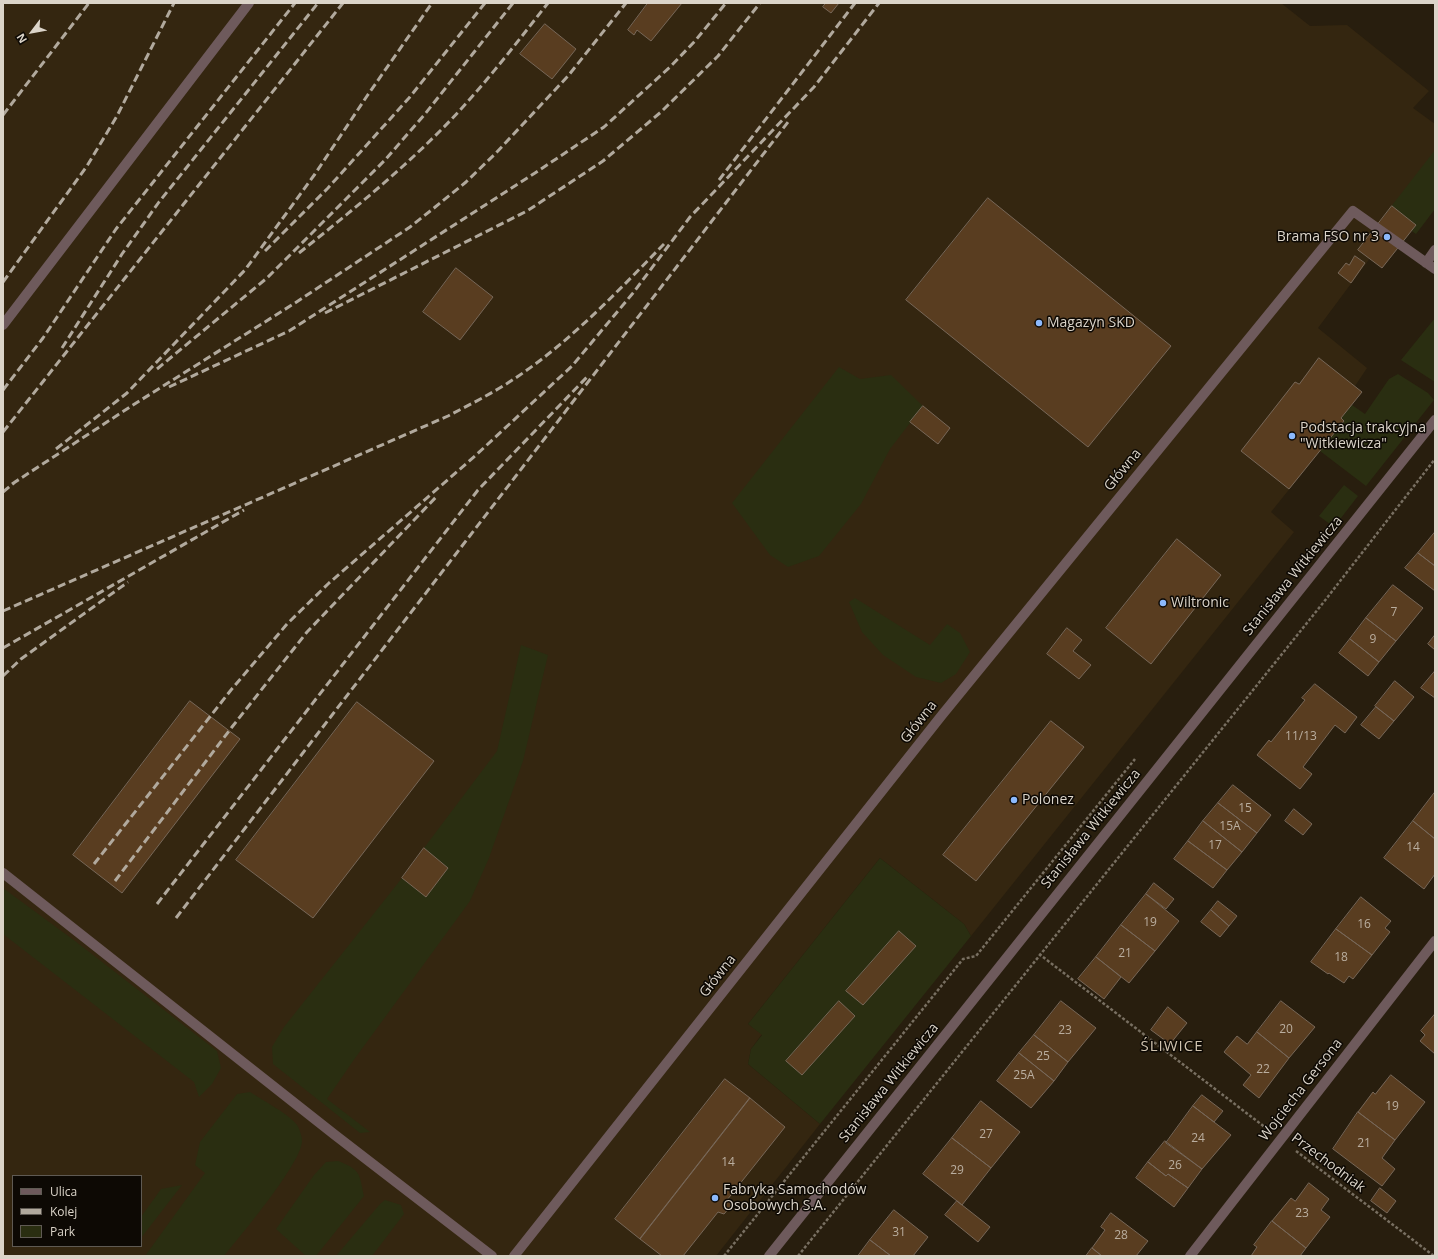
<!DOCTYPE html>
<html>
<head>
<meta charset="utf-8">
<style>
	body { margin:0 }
	#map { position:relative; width:1438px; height:1259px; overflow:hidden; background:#281e0e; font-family:"Open Sans",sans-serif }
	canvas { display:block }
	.frame { position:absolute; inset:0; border:4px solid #dbd4c9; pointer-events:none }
	.legend { position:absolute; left:12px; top:1175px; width:130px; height:72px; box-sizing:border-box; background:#0d0904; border:1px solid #5f5a53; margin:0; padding:5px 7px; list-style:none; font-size:12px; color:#dbd4c9 }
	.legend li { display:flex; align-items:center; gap:8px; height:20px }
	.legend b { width:20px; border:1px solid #5f5a53 }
	.north { position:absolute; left:12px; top:12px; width:40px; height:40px; -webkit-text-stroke:3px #0d0904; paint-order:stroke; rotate:238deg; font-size:11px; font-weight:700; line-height:16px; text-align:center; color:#dbd4c9 }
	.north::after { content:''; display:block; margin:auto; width:14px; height:18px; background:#dbd4c9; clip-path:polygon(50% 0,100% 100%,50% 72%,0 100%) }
</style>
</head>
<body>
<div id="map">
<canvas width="1438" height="1259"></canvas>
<div class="frame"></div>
<ul class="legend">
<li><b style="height:5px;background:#6e5a5c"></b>Ulica</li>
<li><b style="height:5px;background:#b1a99d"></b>Kolej</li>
<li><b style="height:11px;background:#2a2e11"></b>Park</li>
</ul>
<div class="north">N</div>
</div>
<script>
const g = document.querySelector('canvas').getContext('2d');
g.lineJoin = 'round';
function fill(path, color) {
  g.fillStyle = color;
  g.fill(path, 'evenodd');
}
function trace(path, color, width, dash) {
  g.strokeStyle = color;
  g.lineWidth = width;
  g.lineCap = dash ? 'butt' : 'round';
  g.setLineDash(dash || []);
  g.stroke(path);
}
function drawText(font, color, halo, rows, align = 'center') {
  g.font = font + ' "Open Sans",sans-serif';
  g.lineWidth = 3;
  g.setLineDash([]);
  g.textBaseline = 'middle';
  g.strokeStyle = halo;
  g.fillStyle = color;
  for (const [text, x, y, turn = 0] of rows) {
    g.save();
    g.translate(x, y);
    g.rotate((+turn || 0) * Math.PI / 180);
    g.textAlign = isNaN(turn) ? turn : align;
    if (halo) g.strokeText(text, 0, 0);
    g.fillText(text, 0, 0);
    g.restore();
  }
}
fill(new Path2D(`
	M3,3H1281L1310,26L1347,25L1429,91L1413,108L1435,124V171L1318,328L1367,368L1355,386L1362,392L1341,418L1344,421L1271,512L1294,532L979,926L971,936L964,924L880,858L748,1024L762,1034L751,1049L748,1064L820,1124L716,1256H3ZM13,1176H141V1246H13Z`), '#342610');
fill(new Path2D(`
	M1435,150V209L1416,234L1386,213Z
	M1435,318V382L1401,360Z
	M839,367L860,379L891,375L923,406L890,449L861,504L819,556L788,567L770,555L732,503Z
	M1398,374L1428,393L1434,400L1366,486L1320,451L1344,421L1341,418L1352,405L1365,414L1389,379Z
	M1344,485L1358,496L1334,527L1319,516Z
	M855,598L930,645L947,624L960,633L970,652L956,674L941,683L916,677L883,655L862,632L849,602Z
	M521,645L548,655L523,761L489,858L470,901L353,1061L327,1099L370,1132L360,1133L273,1064L272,1047L284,1027L402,878L426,897L448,868L424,848L497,751Z
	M880,858L964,924L971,936L820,1124L748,1064L751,1049L762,1035L748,1024Z
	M3,888L75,941L217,1051L221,1068L212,1084L199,1097L194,1082L3,934Z
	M250,1092C262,1100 289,1114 297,1125C299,1128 302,1136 302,1140C303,1162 240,1236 224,1256H145L205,1173L195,1165L200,1142L237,1094Z
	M338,1161C361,1170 359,1173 364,1196L316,1256H306L276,1229L314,1175L326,1162Z
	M182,1185L141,1238V1217L161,1189Z
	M385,1200L401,1205L404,1214L372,1256H336L380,1204Z`), '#2a2e11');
const building = new Path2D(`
	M648,3H682L651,41L637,30L634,35L628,30Z
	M826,3H839L831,13L823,7Z
	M545,24L576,49L552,79L520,54Z
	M988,198L1171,346L1088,447L906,300Z
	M1392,206L1416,225L1382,268L1358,250Z
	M1355,256L1365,263L1351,283L1338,273L1346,263L1349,265Z
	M456,268L493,297L460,340L423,312Z
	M1319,358L1362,392L1341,418L1344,421L1289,489L1241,451L1295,382L1299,384Z
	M923,406L950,428L938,444L910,422Z
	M1435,532V566L1418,553Z
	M1177,539L1221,575L1151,664L1106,628Z
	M1418,553L1435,566V591L1405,568Z
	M1393,585L1423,608L1396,641L1366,618Z
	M1366,618L1396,641L1379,662L1350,639Z
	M1067,628L1082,640L1073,651L1091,665L1079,679L1047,654Z
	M1435,635V650L1428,644Z
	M1350,639L1379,662L1368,676L1339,653Z
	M1435,671V698L1421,688Z
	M1395,681L1414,697L1394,721L1375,706Z
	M1315,684L1357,717L1345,733L1335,725L1303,767L1312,774L1300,789L1257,755L1269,740L1271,742L1305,700L1302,698Z
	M190,701L240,739L122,893L73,855Z
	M357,702L434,761L313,918L236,860Z
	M1376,707L1394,721L1379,739L1361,725Z
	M1051,721L1084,747L976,881L943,855Z
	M1233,785L1271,815L1257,833L1218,803Z
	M1435,792V839L1413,821Z
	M1218,803L1257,833L1242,852L1203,821Z
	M1294,809L1312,824L1303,835L1285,821Z
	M1203,821L1242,852L1227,870L1188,841Z
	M1413,821L1435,839V874L1424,889L1384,858Z
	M1188,841L1227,870L1213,888L1174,859Z
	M424,848L448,868L426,897L402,878Z
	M1154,883L1174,899L1166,909L1146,894Z
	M1146,894L1179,921L1155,951L1121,925Z
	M1361,897L1391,921L1385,928L1390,932L1372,955L1336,929Z
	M1218,901L1237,916L1229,926L1211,910Z
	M1211,910L1229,926L1220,937L1201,922Z
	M1121,925L1155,951L1129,983L1096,957Z
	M1336,929L1372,955L1353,979L1349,976L1344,983L1329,973L1328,974L1311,962Z
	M899,931L916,946L863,1005L846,991Z
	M1096,957L1121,977L1104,999L1078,979Z
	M839,1001L855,1016L802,1075L786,1061Z
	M1061,1001L1096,1028L1068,1062L1034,1035Z
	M1281,1001L1315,1027L1289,1058L1257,1032Z
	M1168,1007L1187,1023L1170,1044L1151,1030Z
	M1435,1014V1054L1420,1041L1425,1035L1421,1031Z
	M1257,1032L1289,1058L1259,1098L1243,1085L1251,1075L1224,1052L1237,1036L1247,1044Z
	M1034,1035L1068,1062L1054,1081L1019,1053Z
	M1019,1053L1054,1081L1031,1108L997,1081Z
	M1391,1075L1425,1102L1395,1140L1358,1112L1373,1092L1375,1094Z
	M725,1079L750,1098L640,1239L615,1219Z
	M1202,1095L1223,1111L1214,1122L1193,1106Z
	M750,1098L785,1127L727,1200L731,1203V1206L724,1214L718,1212L683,1256H662L640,1239Z
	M981,1101L1020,1132L991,1168L952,1138Z
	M1193,1106L1231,1135L1202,1169L1166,1143Z
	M1358,1112L1395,1140L1382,1158L1395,1169L1382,1186L1333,1149Z
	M952,1138L991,1168L962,1205L923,1174Z
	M1165,1141L1202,1169L1188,1188L1168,1174L1166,1176L1148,1162Z
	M1148,1162L1166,1176L1168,1174L1188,1188L1174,1207L1136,1178Z
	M1309,1183L1329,1199L1321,1210L1330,1217L1306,1248L1272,1221L1291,1198L1295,1201Z
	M1380,1188L1396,1201L1387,1213L1371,1201Z
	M957,1201L990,1227L978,1242L945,1215Z
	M894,1210L928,1237L913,1256H891L870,1240Z
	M1111,1213L1148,1241L1136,1256H1102L1092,1248L1105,1230L1101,1227Z
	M1272,1221L1306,1248L1300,1256H1251L1257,1247L1254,1245Z
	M870,1240L891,1256H858Z
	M1092,1248L1102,1256H1086Z`);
fill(building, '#593d20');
trace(building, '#776758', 1);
trace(new Path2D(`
	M1039,954L1266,1128
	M1296,1151L1434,1256
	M724,1256L963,959L976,956L1135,759
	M798,1256L1323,603L1435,459`), '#786f61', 2.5, [3, 2]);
trace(new Path2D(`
	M1426,263L1435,250
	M3,325L249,3
	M3,873L335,1135L492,1256
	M514,1256L942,715L1353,211L1435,269
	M769,1256L1435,420
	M1190,1256L1435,941`), '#6e5a5c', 10);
trace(new Path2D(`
	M3,115L89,3
	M719,180L855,3
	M265,251L328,188L409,98L485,3
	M299,253C348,214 396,175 441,130C480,91 514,46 548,3
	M3,282L87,166L117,116L174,3
	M325,313L527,211L603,161L661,112L718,56L760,3
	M62,348L122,254L159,202L318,3
	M157,369L267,278L385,160L425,114L513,3
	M169,387L289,331L535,173L604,127L670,67L695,41L726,3
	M3,390L43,338L116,229L295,3
	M3,432L343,3
	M56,449L127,393L245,270L315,174L367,96L432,3
	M12,484L133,405L295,303L410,227L434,208L466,182L495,154L568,76L626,3
	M3,492L15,482
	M3,611L448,416C471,404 495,392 517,377C572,340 618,291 664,244
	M3,648L244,510
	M3,676L21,659L128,582
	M94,864L231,690L287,624L329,583L475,456L572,366L633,293L690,217L814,87L879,3
	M115,881L232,727L307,632L438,495
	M157,904L478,490L587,377
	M176,918L788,122`), '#b1a99d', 3, [8, 4]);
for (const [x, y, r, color] of [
	[1387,237,4,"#8cb9fc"],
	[1039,323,4,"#8cb9fc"],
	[1292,436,4,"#8cb9fc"],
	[1163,603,4,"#8cb9fc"],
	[1014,800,4,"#8cb9fc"],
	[715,1198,4,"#8cb9fc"]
]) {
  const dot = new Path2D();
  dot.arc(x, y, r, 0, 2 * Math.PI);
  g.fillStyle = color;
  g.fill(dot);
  trace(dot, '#0d0904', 1.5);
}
drawText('12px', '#baae9f', null, [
	["7",1394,613],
	["9",1373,640],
	["11/13",1301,737],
	["15",1245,809],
	["15A",1230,827],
	["17",1215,846],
	["14",1413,848],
	["19",1150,923],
	["16",1364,925],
	["21",1125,954],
	["18",1341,958],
	["20",1286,1030],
	["23",1065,1031],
	["25",1043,1057],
	["22",1263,1070],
	["25A",1024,1076],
	["19",1392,1107],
	["27",986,1135],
	["24",1198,1139],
	["21",1364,1144],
	["14",728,1163],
	["26",1175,1166],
	["29",957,1171],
	["23",1302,1214],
	["31",899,1233],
	["28",1121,1236]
]);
drawText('14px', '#dbd4c9', '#0d0904', [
	["Brama FSO nr 3",1379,237,"right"],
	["Magazyn SKD",1047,323],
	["Podstacja trakcyjna",1300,428],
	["\"Witkiewicza\"",1300,444],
	["Wiltronic",1171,603],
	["Polonez",1022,800],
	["Fabryka Samochodów",723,1190],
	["Osobowych S.A.",723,1206]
], 'left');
drawText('14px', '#dbd4c9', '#0d0904', [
	["Główna",1123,470,-51],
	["Stanisława Witkiewicza",1293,576,-51],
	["Główna",919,722,-52],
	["Stanisława Witkiewicza",1091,829,-51],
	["Główna",718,976,-52],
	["Stanisława Witkiewicza",889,1083,-51],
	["Wojciecha Gersona",1301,1090,-52],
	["Przechodniak",1328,1163,37]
]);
g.letterSpacing = '1px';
drawText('15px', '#d0c3af', '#0d0904', [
	["ŚLIWICE",1172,1047]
]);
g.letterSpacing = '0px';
</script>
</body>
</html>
